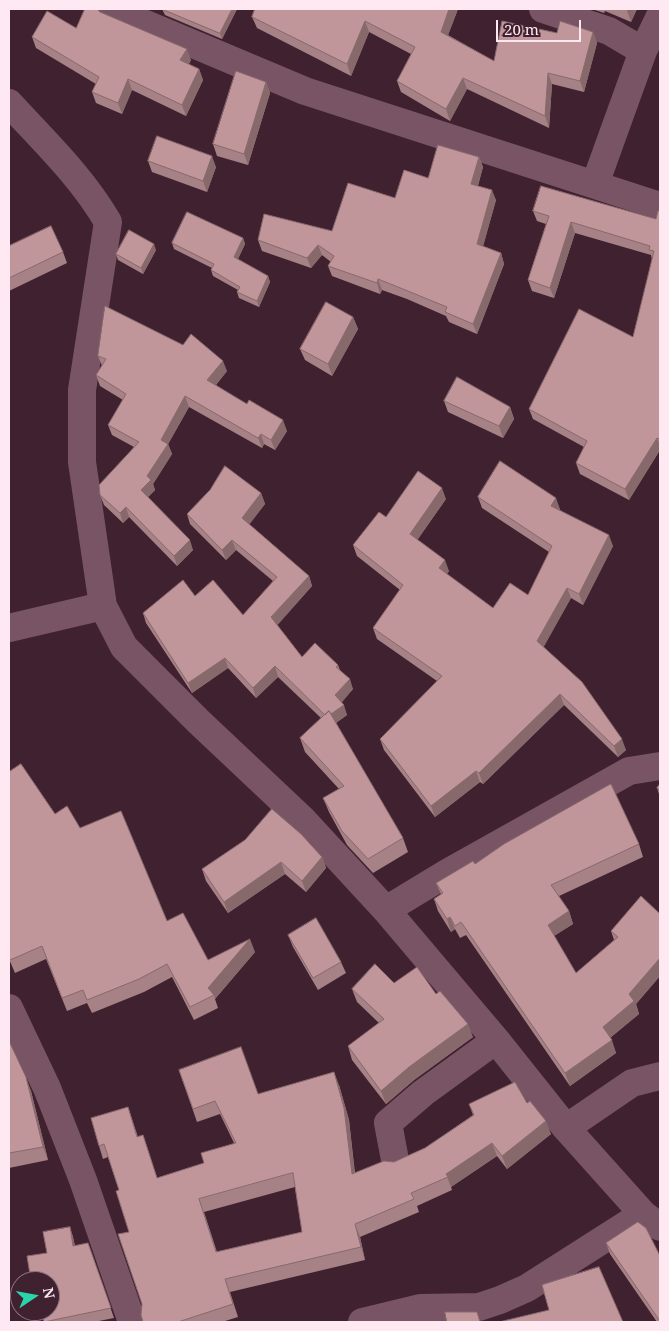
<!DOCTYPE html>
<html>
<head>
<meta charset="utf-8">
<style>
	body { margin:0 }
	#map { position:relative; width:669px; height:1331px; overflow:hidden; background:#402130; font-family:"Noto Serif",serif }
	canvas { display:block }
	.frame { position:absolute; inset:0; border:10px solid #fee9f2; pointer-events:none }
	.north { position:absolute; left:10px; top:1271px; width:50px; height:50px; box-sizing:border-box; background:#402130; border:1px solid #8c717e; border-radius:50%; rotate:78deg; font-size:14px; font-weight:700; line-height:20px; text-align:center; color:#fee9f2 }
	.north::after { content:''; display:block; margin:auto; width:18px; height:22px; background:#2bd5ac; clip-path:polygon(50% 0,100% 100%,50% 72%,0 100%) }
	.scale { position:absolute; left:496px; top:20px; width:85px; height:22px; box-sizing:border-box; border:2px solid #fee9f2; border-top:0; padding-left:6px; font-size:15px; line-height:18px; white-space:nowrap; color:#fee9f2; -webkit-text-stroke:4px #402130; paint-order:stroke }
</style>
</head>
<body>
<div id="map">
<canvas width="669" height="1331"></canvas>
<div class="frame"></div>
<div class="north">N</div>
<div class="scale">20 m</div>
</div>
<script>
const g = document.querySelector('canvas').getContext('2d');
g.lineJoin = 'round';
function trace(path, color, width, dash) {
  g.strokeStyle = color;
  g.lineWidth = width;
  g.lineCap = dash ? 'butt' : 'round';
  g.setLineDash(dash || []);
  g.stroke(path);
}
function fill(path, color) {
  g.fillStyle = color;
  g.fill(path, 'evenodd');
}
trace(new Path2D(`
	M110,9L305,91L660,206
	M543,9L609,31L643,51L595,184
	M643,51L660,16
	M9,103C44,141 82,177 108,222L82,390V462L103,606L124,647L198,721L303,820L386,910L496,1040L566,1128L643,1214L660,1227
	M9,628L103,606
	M386,910L447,873L629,771L660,766
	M9,1008L47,1088L83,1180L132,1322
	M566,1128L632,1083L660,1076
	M395,1160L388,1123L423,1093L496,1040
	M362,1322L420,1308L479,1307L500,1300L527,1288L643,1214`), '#785464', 28);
fill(new Path2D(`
	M162,9H237L222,39L165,15Z
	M458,9L448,35L494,61L557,33L593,32L597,43L584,92L552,84L549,128L467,89L450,121L401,92L397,81L411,54L369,32L351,76L257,28L252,17Z
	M592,9H637L631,22L605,11L604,13Z
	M100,12L191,60L189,64L199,69L203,80L186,116L132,90L122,114L96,103L92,92L96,84L36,48L32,37L76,28Z
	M266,82L270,93L248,165L217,156L213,144Z
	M479,157L483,167L478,186L496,200L483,246L501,253L504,264L477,334L449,322L446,316L407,299L382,290L380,294L332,276L328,266L331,262L322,255L311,268L262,251L258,240L332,231L395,198L428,178Z
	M148,161L216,167L207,192L152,172Z
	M660,210V450L629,500L580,474L576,463L584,447L533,419L529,409L633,337L652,260L651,255L575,233L554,298L532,291L528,280L546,224L537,221L533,211L656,219Z
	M243,238L245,244L238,259L268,276L270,282L259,307L239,298L237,292L238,290L213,276L211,270L212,268L174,249L172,243Z
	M9,246L63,252L67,263L9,291Z
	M156,250L143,274L118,260L116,254Z
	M353,317L358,329L332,376L305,360L300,349Z
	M98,356L227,371L216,385L287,431L275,450L264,444L262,448L189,407L168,444L172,454L153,484L155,490L148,497L193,550L177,566L129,517L123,523L104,505L100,495L134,447L112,435L108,425L123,400L100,386L96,375L102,366Z
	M444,401L510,407L514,419L503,438L448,412Z
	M261,493L265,504L249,524L309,576L312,586L277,625L302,657L338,665L340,670L353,689L341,702L347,715L336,723L403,838L408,852L373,873L347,845L329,812L323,798L339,789L305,752L300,738L321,718L278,677L256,698L228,668L192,693L146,623L143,613L195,596L243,615L273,581L236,550L226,560L190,524L187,514Z
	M478,497L560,509V510L613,546L583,605L571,598L543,647L626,750L618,757L564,705L483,784L480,782L435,817L384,750L380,739L437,681L377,639L373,628L400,590L357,556L353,545L386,517L446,499L417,540L449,571L447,574L493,608L528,595L549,552L482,508Z
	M9,772L55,814L80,828L167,921L208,960L255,952L215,999L218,1008L194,1020L172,977L144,992L92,1013L87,1003L67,1011L46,959L15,973L9,959Z
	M660,784V797L657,788Z
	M639,844L643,857L559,896L569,911L573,924L554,936L576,973L614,940L611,931L660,914V976L636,1004L639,1014L610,1038L616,1053L570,1086L466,935L460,938L455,929L451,932L438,911L434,899L441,894L436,883L475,864Z
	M322,857L326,868L306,892L285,874L228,913L206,881L202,869Z
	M288,935L341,962L346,973L318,990L293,947Z
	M394,983L436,994L473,1037L414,1080L386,1104L352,1060L348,1046L379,1023L357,1002L352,989Z
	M9,1041L31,1091L48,1160L9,1168Z
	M179,1070L258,1094L339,1085L349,1120L355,1173L394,1162L425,1148L473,1115L469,1104L527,1103L551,1134L507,1169L497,1156L451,1187L452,1190L417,1206L419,1212L360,1237L365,1260L230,1292L238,1317L222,1322H143L142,1304L129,1232L119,1190L108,1157L103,1159L99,1146L128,1107L138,1137L143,1135L157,1178L204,1163L234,1143L220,1114L197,1122ZM295,1187L302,1232L217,1252L204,1212Z
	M70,1227L73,1237L75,1246L88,1243L114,1318L94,1322H44L47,1253Z
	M606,1243L660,1256V1322H657L610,1254Z`), '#a68185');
fill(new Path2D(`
	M232,9H237L222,39L220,33Z
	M449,9H458L445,43L441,32Z
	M628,9H637L631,22L627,11Z
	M365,21L369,32L351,76L347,64Z
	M593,32L597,43L584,92L580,81Z
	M187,49L191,60L184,71L180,60Z
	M199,69L203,80L186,116L182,105Z
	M548,73L552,84L549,128L545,116Z
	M463,78L467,89L450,121L446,109Z
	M128,79L132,90L122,114L118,103Z
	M266,82L270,93L248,165L244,154Z
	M212,156L216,167L207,192L203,181Z
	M479,157L483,167L475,195L471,184Z
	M492,190L496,200L481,254L477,244Z
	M571,222L575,233L554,298L550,288Z
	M243,238L245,244L236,263L234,257Z
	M154,244L156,250L143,274L141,268Z
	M318,245L322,255L311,268L307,258Z
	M501,253L504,264L477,334L473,324Z
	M268,276L270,282L259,307L257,301Z
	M378,279L382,290L380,294L377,283Z
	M353,317L358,329L332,376L328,364Z
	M223,361L227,371L211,391L207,380Z
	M185,396L189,407L166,448L168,444L172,454L153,484L155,490L145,500L141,490L161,440Z
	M510,407L514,419L503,438L499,426Z
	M283,420L287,431L275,450L271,440Z
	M261,434L264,444L262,448L258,438Z
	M657,438L660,445V450L629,500L625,489Z
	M442,488L446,499L414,545L410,534Z
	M261,493L265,504L246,529L242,518Z
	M556,498L560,509L555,517L551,506Z
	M126,507L129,517L123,523L120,513Z
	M609,535L613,546L583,605L579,594Z
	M190,540L193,550L177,566L174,556Z
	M232,540L236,550L226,560L222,550Z
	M445,560L449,571L443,579L439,568Z
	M309,576L312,586L275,628L271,617Z
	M567,588L571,598L541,652L537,641Z
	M225,658L228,668L192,693L188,683Z
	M275,666L278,677L256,698L253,688Z
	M350,679L353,689L339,706L335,695Z
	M560,694L564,705L483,784L479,773Z
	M344,705L347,715L330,727L326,717Z
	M622,739L626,750L618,757L614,746Z
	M476,771L480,782L435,817L431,806Z
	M322,857L326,868L306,892L302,881Z
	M281,862L285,874L228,913L224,902Z
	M569,911L573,924L552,937L548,925Z
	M450,917L455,929L451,932L447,919Z
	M250,939L255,952L215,999L214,995L208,988Z
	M660,958V976L636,1004L639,1014L607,1040L603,1027L629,994Z
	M468,1024L473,1037L414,1080L386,1104L381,1091L409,1067Z
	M612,1040L616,1053L570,1086L565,1073Z
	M334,1072L339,1085L349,1120L356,1187L352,1174Z
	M26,1077L31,1091L48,1160L43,1147Z
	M546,1121L551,1134L507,1169L502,1156Z
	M492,1143L497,1156L451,1187L446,1174Z
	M355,1224L360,1237L365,1260L361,1247Z
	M70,1227L73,1237L77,1256L73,1246Z`), '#87696c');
const building = new Path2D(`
	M85,9H97L100,12L187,49L180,60L199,69L182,105L128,79L118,103L92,92L99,77L32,37L47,11L76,28Z
	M162,9H232L220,33Z
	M255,9H449L441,32L494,61L502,21L557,33L560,21L593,32L580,81L548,73L545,116L463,78L446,109L397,81L415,47L365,21L347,64L252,17Z
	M236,71L266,82L244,154L213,144Z
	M157,136L212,156L203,181L148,161Z
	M438,145L479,157L471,184L492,190L477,244L501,253L473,324L445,312L447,307L403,289L378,279L377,283L328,266L334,256L318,245L307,258L258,240L264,214L332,231L348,183L395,198L404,170L428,178Z
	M541,186L656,219L658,211L660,210V439L657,438L625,489L576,463L587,441L529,409L579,309L633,337L654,251L649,250L650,246L571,222L550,288L528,280L549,216L533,211Z
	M187,212L243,238L234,257L268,276L257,301L237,292L240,287L211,270L214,264L172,243Z
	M51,226L63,252L9,278V246Z
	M129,230L154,244L141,268L116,254Z
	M326,302L353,317L328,364L300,349Z
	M105,306L183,345L191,334L223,361L207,380L247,404L249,400L283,420L271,440L261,434L258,438L185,396L161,440L168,444L147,476L151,480L141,490L190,540L174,556L126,507L120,513L100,495L99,485L139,442L108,425L126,394L96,375L106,359L98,356Z
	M457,377L510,407L499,426L444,401Z
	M500,461L556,498L551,506L609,535L579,594L567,588L537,641L582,682L622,739L614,746L560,694L479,773L476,771L431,806L380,739L442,676L373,628L403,585L353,545L379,512L386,517L418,471L442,488L410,534L445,560L439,568L493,608L510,583L528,595L552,546L478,497Z
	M225,466L261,493L242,518L309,576L271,617L302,657L315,643L338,665L336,667L350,679L335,695L344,705L331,714L329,711L325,715L275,666L253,688L225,658L188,683L143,613L183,580L195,596L213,580L243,615L277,577L232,540L222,550L187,514L210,490Z
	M329,711L403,838L368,859L342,831L323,798L344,786L300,738Z
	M21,764L55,814L67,806L80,828L121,811L167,921L183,913L208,960L250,939L208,988L214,995L190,1007L167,964L139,979L87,1000L83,990L62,998L42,946L10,960L9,957V772Z
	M611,784L639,844L551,885L569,911L548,925L576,973L618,937L611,931L641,896L660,914V958L629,994L634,1001L603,1027L612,1040L565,1073L461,922L455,926L450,917L447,919L434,899L443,893L436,883L473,861L475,864L504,844Z
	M660,784V791L657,788Z
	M272,809L301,834L322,857L302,881L281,862L224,902L202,869L245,840Z
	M316,918L341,962L313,978L288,935Z
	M375,964L394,983L417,967L436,994L440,991L468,1024L409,1067L381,1091L348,1046L384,1019L352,989Z
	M9,1041L26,1077L43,1147L9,1153Z
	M241,1047L258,1094L334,1072L344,1108L352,1174L384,1161L394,1162L425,1148L474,1115L469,1104L515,1082L527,1103L530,1101L546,1121L502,1156L492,1143L446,1174L448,1177L411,1193L414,1199L355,1224L361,1247L225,1279L233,1304L178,1322H143L141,1315L142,1304L118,1234L129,1232L116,1191L119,1190L104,1144L99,1146L91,1118L128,1107L137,1137L143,1135L157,1178L204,1163L201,1153L236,1143L215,1101L193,1109L179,1070ZM293,1173L302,1232L216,1252L199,1199Z
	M638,1222L646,1228L660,1256V1321L606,1243Z
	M70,1227L73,1246L88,1243L111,1308L44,1322L42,1311H50V1281H31L27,1256L47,1253L43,1232Z
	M599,1267L623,1322H499L549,1310L542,1285Z
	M445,1312H477L480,1322H447Z`);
fill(building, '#c1969b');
trace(building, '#87696c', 1);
</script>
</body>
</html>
